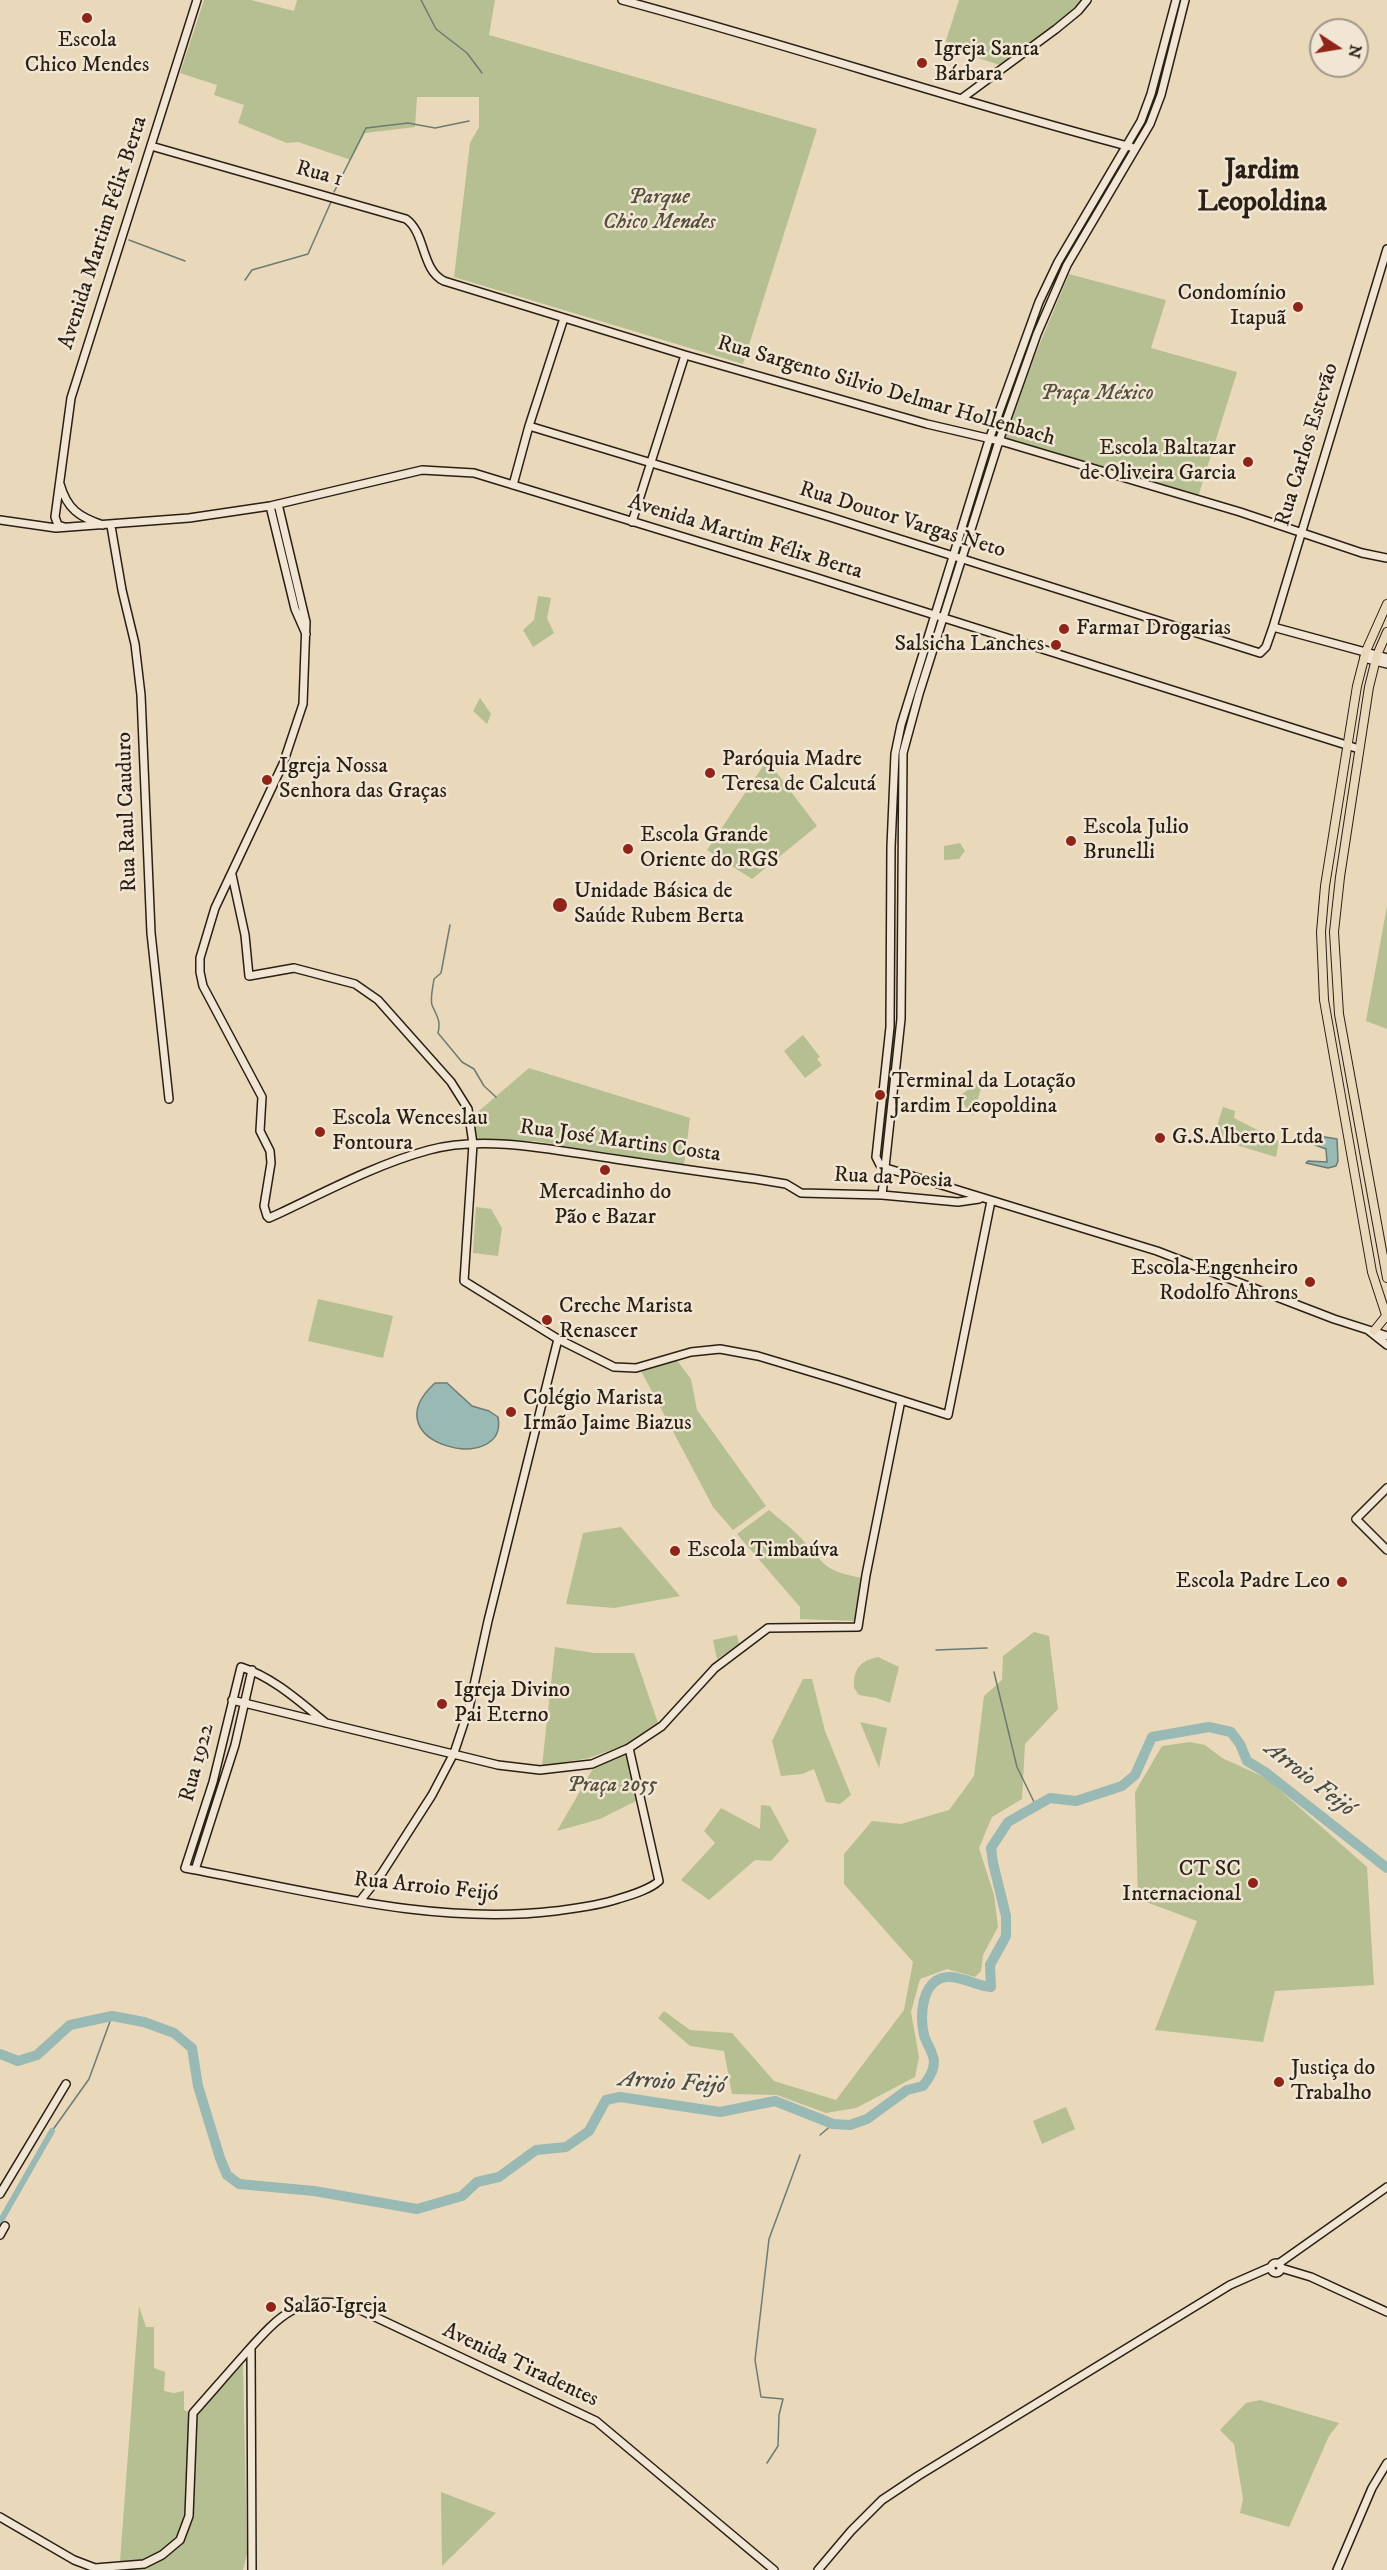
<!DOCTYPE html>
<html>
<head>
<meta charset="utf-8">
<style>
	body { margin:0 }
	#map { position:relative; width:1387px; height:2570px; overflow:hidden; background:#ead8bb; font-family:"IM FELL DW Pica",serif }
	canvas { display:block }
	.north { position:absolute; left:1309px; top:18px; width:60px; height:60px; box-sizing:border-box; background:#f1e6d3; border:2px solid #a19687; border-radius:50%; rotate:102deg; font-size:16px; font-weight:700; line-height:24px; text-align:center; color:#2a1f15 }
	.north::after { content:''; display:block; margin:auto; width:21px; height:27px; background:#8f2418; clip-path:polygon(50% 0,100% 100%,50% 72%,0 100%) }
</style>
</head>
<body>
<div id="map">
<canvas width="1387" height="2570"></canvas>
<div class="north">N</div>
</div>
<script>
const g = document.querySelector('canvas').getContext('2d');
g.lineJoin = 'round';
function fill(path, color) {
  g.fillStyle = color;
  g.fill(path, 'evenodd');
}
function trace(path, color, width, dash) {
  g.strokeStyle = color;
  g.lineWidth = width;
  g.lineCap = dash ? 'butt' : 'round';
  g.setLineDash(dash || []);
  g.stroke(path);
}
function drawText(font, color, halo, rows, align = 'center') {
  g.font = font + ' "IM FELL DW Pica",serif';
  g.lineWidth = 5;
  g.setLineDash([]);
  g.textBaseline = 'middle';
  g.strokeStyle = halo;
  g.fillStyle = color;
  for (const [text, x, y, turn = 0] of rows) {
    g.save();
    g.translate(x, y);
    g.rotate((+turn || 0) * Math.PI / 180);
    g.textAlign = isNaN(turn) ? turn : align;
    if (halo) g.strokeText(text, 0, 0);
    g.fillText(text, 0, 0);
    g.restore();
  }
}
fill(new Path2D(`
	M204,0H251L294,11L297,0H495L489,35L817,129L743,364L454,277L470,143L479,127V97H417L415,127L365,133L351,160L298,142L287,143L238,123L244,105L214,95L217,85L180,73Z
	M959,0H1082L1058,23L1000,65L944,47Z
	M1069,274L1166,300L1151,348L1237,372L1198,497L1005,439L1036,353Z
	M538,596L551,598L547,618L554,633L533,647L523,630L534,620Z
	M480,698L491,714L487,724L473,711Z
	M767,760L817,826L752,879L707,850Z
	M960,843L965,851L959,859L944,860V846Z
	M1387,906V1029L1366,1021Z
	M803,1035L820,1057L817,1059L822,1065L805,1078L784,1051Z
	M529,1068L690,1118L684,1165L534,1141L476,1140L473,1116Z
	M984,1078L973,1116L958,1097Z
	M1223,1107L1235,1111L1234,1118L1279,1141L1276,1157L1213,1138Z
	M476,1207L491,1209L502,1228L498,1256L473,1253Z
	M318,1299L393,1316L383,1358L308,1341Z
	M676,1359L691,1379L697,1410L766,1506L733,1530L713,1507L640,1369Z
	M769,1510C779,1519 789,1526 798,1535C825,1563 821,1571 863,1578L855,1621L800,1619V1607L737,1534Z
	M621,1527L680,1596L614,1608L566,1604L583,1533Z
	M1034,1632L1049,1636L1058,1709L1025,1744L1022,1799L992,1817L979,1848L994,1895L998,1927L983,1955L981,1971L975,1977L947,1969L920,1979L911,2012L919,2057L915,2077L856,2108L826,2113L777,2095L732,2094L724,2051L690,2046L658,2018L664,2011L690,2030L732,2033L774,2081L836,2100L904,2010L913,1962L844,1884V1854L872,1821L901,1824L949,1810L974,1776L984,1696L1002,1680L1003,1656Z
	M737,1635L739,1644L717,1659L713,1640Z
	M555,1647L594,1653H634L658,1723L628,1744L589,1758L542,1766Z
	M878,1657L899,1667L890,1703L877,1698L859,1695L854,1688C853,1669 860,1661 878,1657Z
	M803,1679H812L825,1731L851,1795L840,1804L826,1802L814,1769L802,1774L781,1776L772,1741Z
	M860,1722L887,1728L879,1768Z
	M1190,1742L1205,1745L1222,1758L1266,1778L1367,1867L1374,1985L1275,1991L1263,2042L1155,2030L1197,1921L1138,1899L1135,1792L1162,1746Z
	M628,1753L640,1799L600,1819L557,1831L594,1767Z
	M761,1805L770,1806L789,1841L771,1861L755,1860L709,1900L681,1880L715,1843L704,1831L721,1808L760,1829Z
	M1066,2107L1075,2129L1042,2144L1033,2121Z
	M139,2306L146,2327H154V2368L165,2372L164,2391L174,2393L184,2391V2410L196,2415C212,2398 225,2380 243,2364L247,2554L243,2570H115L120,2561Z
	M1260,2400L1339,2423L1329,2436L1289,2527L1240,2513L1243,2499L1234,2444L1220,2430L1246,2403Z
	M441,2492L496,2513L442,2566Z`), '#b5bf91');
const water = new Path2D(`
	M1319,1136L1337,1139L1338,1161L1336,1166L1328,1168L1306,1163L1308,1161L1327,1162L1326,1149L1315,1145Z
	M435,1383H447L472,1406L489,1411L498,1417C509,1477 368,1444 435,1383Z`);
fill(water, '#98b9b4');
trace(water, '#6c7b74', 1.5);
trace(new Path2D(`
	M421,0L436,29L467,53L482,73
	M334,192L366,128L408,123L435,128L469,121
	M129,240L185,261
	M245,280L252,270L308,254L331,202
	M450,925L441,973L434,979C433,987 430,998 432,1005C437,1017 441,1020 438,1033L462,1062L474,1069L484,1086L496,1097
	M936,1650L987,1648
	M994,1672L1017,1767L1036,1806
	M52,2131L89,2079L112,2016
	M820,2135L833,2124
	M767,2463L778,2446L779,2415L783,2399L761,2397L755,2360L769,2239L800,2155`), '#6c7b74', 1.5);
trace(new Path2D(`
	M0,2222L52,2131`), '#98b9b4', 6);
trace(new Path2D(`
	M0,2054L18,2061L37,2055L70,2025L112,2016L144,2022L174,2033L192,2048L198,2086L220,2158L227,2175L239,2184L314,2191L417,2209L462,2196L477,2182L499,2177L536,2150L566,2147L589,2131L606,2100L620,2097L720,2112L775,2101L833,2124L850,2125L867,2119L907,2090L923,2086C929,2078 934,2071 934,2061C933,2052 926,2043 924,2035C919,2015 922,1975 951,1977C965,1978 978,1986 991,1987L990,1965L1006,1936V1916L993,1863L991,1848L1008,1822L1050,1798L1076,1801L1122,1786L1135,1775L1152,1737L1209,1727L1231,1732L1240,1744L1247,1761L1265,1772L1387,1868`), '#98b9b4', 10);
const secondary = new Path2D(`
	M622,0C793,46 960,102 1131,147
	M1176,0L1151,94L1141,121L1058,262L1039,302L989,440L901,725L895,754L891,847L890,1027L876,1157L880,1165L886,1168L1157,1251L1334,1319L1387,1336
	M961,99L1056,29L1078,11L1087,0
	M151,146L406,219C426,233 421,270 444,281L685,355L927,424L1004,442L1240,512L1362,553L1387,558
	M529,426L830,517L1260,653L1266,647L1273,627L1387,249
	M60,484C67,509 79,517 103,525
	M513,485L529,426L564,318
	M278,504L306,622L303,704L283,764L215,908L200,958V972L203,986L262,1097L260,1131L270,1151L271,1163L264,1206L267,1216L269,1218L278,1214C327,1191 377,1164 429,1150C485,1134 559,1151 615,1159C662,1166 709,1173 756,1179L786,1184L801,1193L882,1195L958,1202L979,1199
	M270,506L295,609L306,634
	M0,520L56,528L189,518L270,506L422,470L474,473L811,576L1359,749
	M632,522L685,355
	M111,526L122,590L135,644L141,695L151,933L169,1099
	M64,527L58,525L55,517L71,398L197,0
	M1273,627L1387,658
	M1364,658L1387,664
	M232,875L245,935L249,976L294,968L355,984L378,1000L451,1082L468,1109L473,1144L464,1281L558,1339L614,1367L636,1368L691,1352L720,1349L758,1356L838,1380L948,1415L991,1201
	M882,1195L901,1019L903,753L919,694L999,441L1037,334L1067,265L1150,124L1161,95L1185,0
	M1368,1330L1387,1345
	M1387,1488L1356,1519L1387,1550
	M232,1700L498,1765L540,1770L592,1764L629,1748L662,1726L715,1668L768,1628L858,1627L866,1575L901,1400
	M326,1723C300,1702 273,1677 241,1667L213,1782L185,1868C306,1890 432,1926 555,1911C577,1908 597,1906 618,1899C631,1895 649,1890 659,1881L629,1748
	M195,1870L235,1745L252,1670
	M360,1901L382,1873L432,1795L454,1753L469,1708L488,1621L558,1339
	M0,2194L66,2084
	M0,2235L5,2226
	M1271 2268a5 5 0 1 1 10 0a5 5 0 1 1-10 0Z
	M1278,2264L1387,2187
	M1281,2268L1311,2277L1387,2312
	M251,2348L252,2570
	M0,2517L74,2560L95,2568L144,2564L162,2555L180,2540L189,2516L193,2413C210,2394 227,2374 245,2354C278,2317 300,2291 354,2307L596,2421L774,2570
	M818,2570L851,2531L882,2500L918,2476L1230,2285L1271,2267
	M1337,2570L1372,2488L1387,2463`);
const primary = new Path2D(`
	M1387,604L1366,651L1357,686L1325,886L1321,932L1324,1000L1372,1272L1387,1318
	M1387,632L1377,655L1369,687L1340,877L1334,932L1339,1014L1387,1278
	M1374,1331L1386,1316`);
trace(secondary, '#2a1f15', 10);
trace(primary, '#2a1f15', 10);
trace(secondary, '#f1e6d3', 7);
trace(primary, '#ead8bb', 8);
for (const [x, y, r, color] of [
	[87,18,6,"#8f2418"],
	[922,63,6,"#8f2418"],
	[1298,307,6,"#8f2418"],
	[1248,462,6,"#8f2418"],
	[1064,629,6,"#8f2418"],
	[1056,645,6,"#8f2418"],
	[710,773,6,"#8f2418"],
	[267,780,6,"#8f2418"],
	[1071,841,6,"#8f2418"],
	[628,849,6,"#8f2418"],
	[560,905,8,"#8f2418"],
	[880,1095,6,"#8f2418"],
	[320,1132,6,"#8f2418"],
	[1160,1138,6,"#8f2418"],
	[605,1170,6,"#8f2418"],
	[1310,1282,6,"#8f2418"],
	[547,1320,6,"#8f2418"],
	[511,1412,6,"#8f2418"],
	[675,1551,6,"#8f2418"],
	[1342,1582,6,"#8f2418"],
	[442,1704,6,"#8f2418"],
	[1253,1883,6,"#8f2418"],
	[1279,2082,6,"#8f2418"],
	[271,2307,6,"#8f2418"]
]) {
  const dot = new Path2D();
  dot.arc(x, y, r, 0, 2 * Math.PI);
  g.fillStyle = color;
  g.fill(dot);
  trace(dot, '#f1e6d3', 2);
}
drawText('22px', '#2a1f15', '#f1e6d3', [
	["Escola",87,41,"center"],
	["Chico Mendes",87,66,"center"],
	["Igreja Santa",934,50],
	["Bárbara",934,75],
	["Condomínio",1286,294,"right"],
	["Itapuã",1286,319,"right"],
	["Escola Baltazar",1236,449,"right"],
	["de Oliveira Garcia",1236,474,"right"],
	["Farma1 Drogarias",1076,629],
	["Salsicha Lanches",1044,645,"right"],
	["Paróquia Madre",722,760],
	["Teresa de Calcutá",722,785],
	["Igreja Nossa",279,767],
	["Senhora das Graças",279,792],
	["Escola Julio",1083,828],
	["Brunelli",1083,853],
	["Escola Grande",640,836],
	["Oriente do RGS",640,861],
	["Unidade Básica de",574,892],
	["Saúde Rubem Berta",574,917],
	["Terminal da Lotação",892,1082],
	["Jardim Leopoldina",892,1107],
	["Escola Wenceslau",332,1119],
	["Fontoura",332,1144],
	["G.S.Alberto Ltda",1172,1138],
	["Mercadinho do",605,1193,"center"],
	["Pão e Bazar",605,1218,"center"],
	["Escola Engenheiro",1298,1269,"right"],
	["Rodolfo Ahrons",1298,1294,"right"],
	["Creche Marista",559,1307],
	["Renascer",559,1332],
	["Colégio Marista",523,1399],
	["Irmão Jaime Biazus",523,1424],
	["Escola Timbaúva",687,1551],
	["Escola Padre Leo",1330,1582,"right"],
	["Igreja Divino",454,1691],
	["Pai Eterno",454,1716],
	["CT SC",1241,1870,"right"],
	["Internacional",1241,1895,"right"],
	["Justiça do",1291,2069],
	["Trabalho",1291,2094],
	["Salão Igreja",283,2307]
], 'left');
drawText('22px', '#2a1f15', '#f1e6d3', [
	["Rua 1",319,175,15],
	["Avenida Martim Félix Berta",104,233,-72],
	["Rua Sargento Silvio Delmar Hollenbach",886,392,16],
	["Rua Carlos Estevão",1308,445,-73],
	["Rua Doutor Vargas Neto",902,521,17],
	["Avenida Martim Félix Berta",745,538,17],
	["Rua Raul Cauduro",128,812,-92],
	["Rua José Martins Costa",620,1142,8],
	["Rua da Poesia",893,1179,3],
	["Rua 1922",198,1763,-75],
	["Rua Arroio Feijó",426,1888,6],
	["Avenida Tiradentes",520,2366,25]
]);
drawText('italic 22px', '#544f3a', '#f1e6d3', [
	["Parque",659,198],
	["Chico Mendes",659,223],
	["Praça México",1097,394],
	["Praça 2055",612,1786]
]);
drawText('italic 24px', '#4b4d45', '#f1e6d3', [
	["Arroio Feijó",1309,1780,38],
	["Arroio Feijó",672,2084,4]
]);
drawText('bold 28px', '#2a1f15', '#f1e6d3', [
	["Jardim",1262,172],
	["Leopoldina",1262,204]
]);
</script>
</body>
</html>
